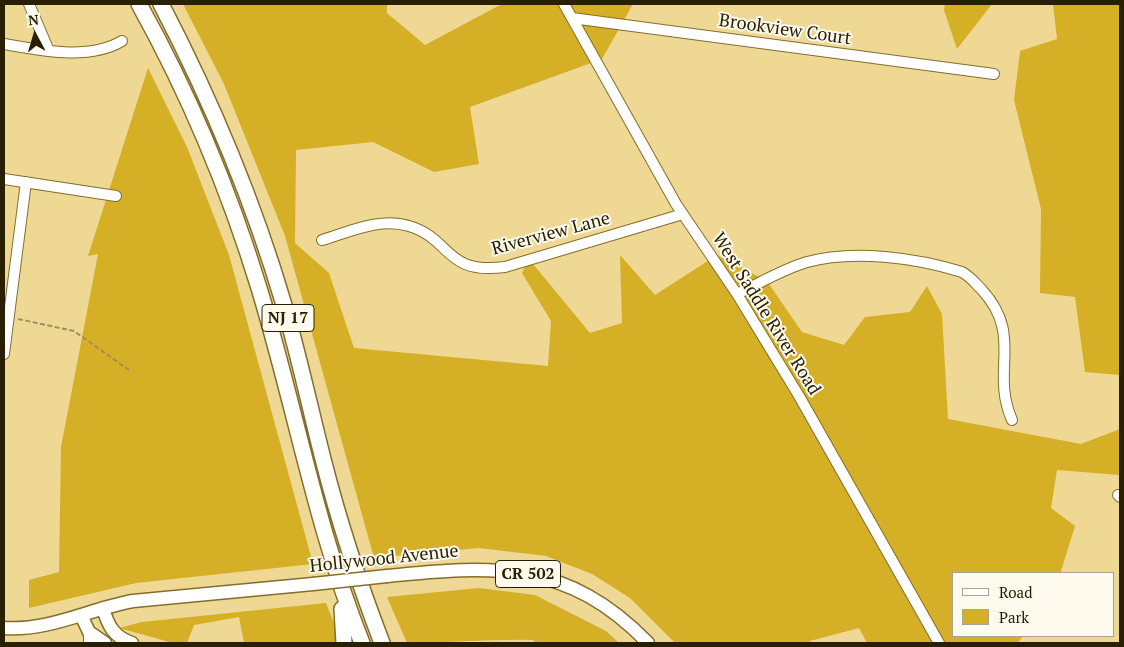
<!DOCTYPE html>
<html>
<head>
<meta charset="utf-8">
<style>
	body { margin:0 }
	#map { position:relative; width:1124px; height:647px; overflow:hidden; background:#efd894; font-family:"PT Serif",serif }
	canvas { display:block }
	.frame { position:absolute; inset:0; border:5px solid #292004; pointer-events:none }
	.legend { position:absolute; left:952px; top:572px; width:162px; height:65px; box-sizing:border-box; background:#fefaed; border:1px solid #a9a390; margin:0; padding:6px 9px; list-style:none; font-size:15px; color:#292004 }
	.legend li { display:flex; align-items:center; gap:10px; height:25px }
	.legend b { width:25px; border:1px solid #a9a390 }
	.north { position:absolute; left:10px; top:10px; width:50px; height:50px; -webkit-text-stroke:4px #fefaed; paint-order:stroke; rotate:354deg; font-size:14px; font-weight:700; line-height:20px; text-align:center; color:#292004 }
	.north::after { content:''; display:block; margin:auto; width:18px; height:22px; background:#292004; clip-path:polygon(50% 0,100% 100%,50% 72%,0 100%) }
</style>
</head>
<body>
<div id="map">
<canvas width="1124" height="647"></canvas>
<div class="frame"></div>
<ul class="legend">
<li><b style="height:6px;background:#fff"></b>Road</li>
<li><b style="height:14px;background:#d5af25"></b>Park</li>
</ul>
<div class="north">N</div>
</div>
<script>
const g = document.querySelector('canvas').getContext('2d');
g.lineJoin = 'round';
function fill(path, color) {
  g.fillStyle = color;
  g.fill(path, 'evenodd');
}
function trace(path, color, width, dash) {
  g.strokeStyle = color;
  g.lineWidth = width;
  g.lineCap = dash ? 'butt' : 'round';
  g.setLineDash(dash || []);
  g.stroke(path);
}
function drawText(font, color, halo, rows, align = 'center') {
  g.font = font + ' "PT Serif",serif';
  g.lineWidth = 4;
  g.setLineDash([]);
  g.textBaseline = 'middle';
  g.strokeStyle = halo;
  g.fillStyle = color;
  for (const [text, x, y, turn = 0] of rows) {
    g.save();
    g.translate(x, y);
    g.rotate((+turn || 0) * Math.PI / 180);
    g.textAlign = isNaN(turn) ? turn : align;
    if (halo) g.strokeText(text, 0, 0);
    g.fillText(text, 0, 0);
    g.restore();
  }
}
fill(new Path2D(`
	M183,4H387V13L425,45L502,4H633L602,59L470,107L479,164L434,172L373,142L296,150L295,243L329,273L354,348L548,366L551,321L522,273L528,258L590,333L622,323L620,255L655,295L717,255L767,281L802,332L844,345L865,317L910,312L927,286L942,314L948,419L1081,444L1120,429V475L1057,470L1051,508L1075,526L1061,571L1062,573H953V636H1023L1018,643H867L859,628L810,641V643H675L630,598L592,574L546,556L479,548L374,558L285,236L224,84Z
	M945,4H992L957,49L944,10Z
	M1053,4H1120V375L1085,372L1075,297L1040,293L1041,209L1014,100L1020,51L1057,39Z
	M148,68L187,147L229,255L313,564L136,583L29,608V580L59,572L61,447L98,254L88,256Z
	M479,588L535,595L606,631L619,643H536L533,640C491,639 449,643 407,643L387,597Z
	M326,603L342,643H244L239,617L194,625L187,643H173L119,628L142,622Z`), '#d5af25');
const minor = new Path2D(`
	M29,4L49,51
	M564,4L676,204L737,294L799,396L939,643
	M572,18L994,74
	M4,44C40,50 88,61 122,41
	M4,179L116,196
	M322,240C349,232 380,217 409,226C452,239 444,275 505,267L683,214
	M737,294C760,283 783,269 807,262C853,249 917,258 962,272C971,277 975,283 982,290C1024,336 990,370 1012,420
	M4,354L26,182
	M1118,495L1120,497
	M89,632V643`);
const major = new Path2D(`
	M387,576C493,565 568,560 648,643
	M103,608C108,626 114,637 132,643
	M81,615L89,632L105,643
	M4,628C50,631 89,609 133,601L313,584`);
const highway = new Path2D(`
	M139,4C189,94 229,190 259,288C295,406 316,528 362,643
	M161,4C211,100 253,200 284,305C299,356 310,408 323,459C339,522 359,583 382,643
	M342,609L344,643`);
trace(minor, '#836e2a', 12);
trace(major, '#836e2a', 15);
trace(highway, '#836e2a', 18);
trace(new Path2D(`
	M18,319L74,331L129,370`), '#a08f5b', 2, [5, 2.5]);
trace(minor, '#fff', 10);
trace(major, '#fff', 12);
trace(highway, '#fff', 15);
const majorBridge = new Path2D(`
	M313,584L387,576`);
trace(majorBridge, '#836e2a', 15, []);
trace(majorBridge, '#fff', 12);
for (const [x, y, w] of [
	[288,318,52],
	[528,574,65]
]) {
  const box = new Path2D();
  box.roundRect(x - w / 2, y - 13.5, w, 27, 4);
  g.fillStyle = '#fefaed';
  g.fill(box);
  trace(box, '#292004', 1);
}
drawText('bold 16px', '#292004', null, [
	["NJ 17",288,318],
	["CR 502",528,574]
]);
drawText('18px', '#292004', '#fefaed', [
	["Brookview Court",785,30,8],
	["Riverview Lane",551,234,-15],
	["West Saddle River Road",766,314,58],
	["Hollywood Avenue",384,559,-6]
]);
</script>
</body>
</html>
